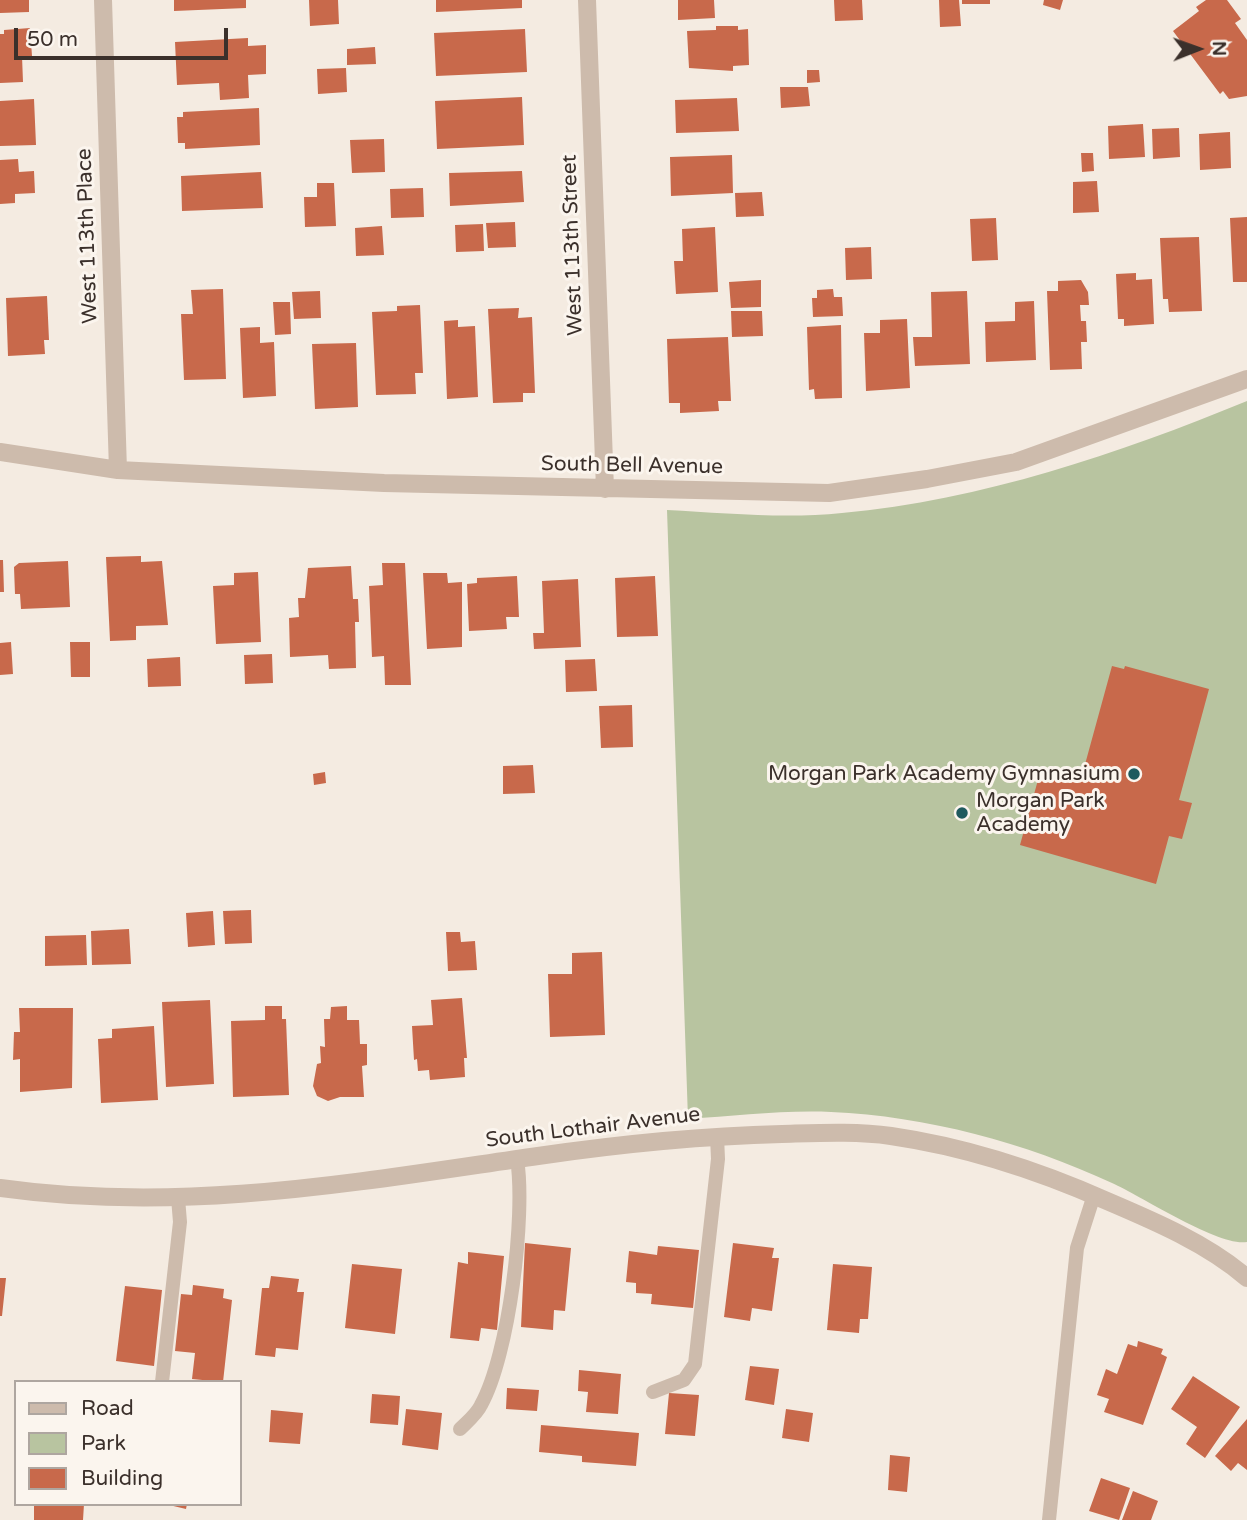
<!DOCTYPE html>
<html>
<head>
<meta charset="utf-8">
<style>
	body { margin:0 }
	#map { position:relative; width:1247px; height:1520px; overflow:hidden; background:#f4ebe1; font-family:"Varela Round",sans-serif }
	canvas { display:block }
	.legend { position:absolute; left:14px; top:1380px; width:228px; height:126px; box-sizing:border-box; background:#fbf5ee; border:2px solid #aea6a0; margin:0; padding:9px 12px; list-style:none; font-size:21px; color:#3b302b }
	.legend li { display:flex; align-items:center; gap:14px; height:35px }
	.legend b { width:35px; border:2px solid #aea6a0 }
	.north { position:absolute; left:1163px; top:14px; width:70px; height:70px; -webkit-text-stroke:5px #fbf5ee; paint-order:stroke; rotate:89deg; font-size:19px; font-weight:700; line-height:28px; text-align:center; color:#3b302b }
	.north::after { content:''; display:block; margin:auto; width:24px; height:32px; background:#3b302b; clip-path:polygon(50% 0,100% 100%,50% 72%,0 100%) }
	.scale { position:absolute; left:14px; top:28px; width:214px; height:32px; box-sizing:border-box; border:4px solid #3b302b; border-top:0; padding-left:9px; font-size:21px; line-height:24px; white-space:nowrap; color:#3b302b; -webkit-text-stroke:5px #fbf5ee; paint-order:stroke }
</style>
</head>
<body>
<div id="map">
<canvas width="1247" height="1520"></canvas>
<ul class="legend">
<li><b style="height:9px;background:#cdbbac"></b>Road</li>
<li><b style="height:19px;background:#b8c4a0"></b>Park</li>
<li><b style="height:19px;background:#c8694b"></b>Building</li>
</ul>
<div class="north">N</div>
<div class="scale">50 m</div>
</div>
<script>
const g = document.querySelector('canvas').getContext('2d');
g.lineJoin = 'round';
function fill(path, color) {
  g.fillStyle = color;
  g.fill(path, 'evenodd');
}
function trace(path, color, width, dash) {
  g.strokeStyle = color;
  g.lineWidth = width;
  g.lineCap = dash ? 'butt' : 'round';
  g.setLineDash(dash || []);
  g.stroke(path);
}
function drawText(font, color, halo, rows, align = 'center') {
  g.font = font + ' "Varela Round",sans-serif';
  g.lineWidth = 6;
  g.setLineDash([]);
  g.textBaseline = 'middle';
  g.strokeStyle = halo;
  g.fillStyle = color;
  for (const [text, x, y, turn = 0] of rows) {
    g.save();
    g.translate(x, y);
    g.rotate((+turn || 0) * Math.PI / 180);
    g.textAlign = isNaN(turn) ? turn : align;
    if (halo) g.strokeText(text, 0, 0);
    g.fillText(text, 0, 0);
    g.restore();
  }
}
fill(new Path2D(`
	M1247,401V1242C1219,1247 1141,1196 1112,1183C1026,1143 926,1116 831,1112C783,1110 735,1116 688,1119L667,510C724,513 785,519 842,513C982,500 1118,454 1247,401Z`), '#b8c4a0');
fill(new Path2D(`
	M0,0H29V12L0,13Z
	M174,0H246V8L174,11Z
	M309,0H338L339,24L310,26Z
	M436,0H522V8L436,12Z
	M678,0H714L715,18L678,20Z
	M834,0H862L863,20L835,21Z
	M939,0H959L961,26L940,27Z
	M962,0H990V4H962Z
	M1044,0H1063L1060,10L1043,5Z
	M1206,0H1227L1241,19L1235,23L1247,40V96L1229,99L1223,91L1220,94L1173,31L1199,11L1196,7Z
	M716,26H738V30L748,29L749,65L733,66V71L689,68L687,31L716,30Z
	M30,28L32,56H22L23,82L0,83V34H4V30Z
	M525,29L527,72L436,76L434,33Z
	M248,38V46L266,45V74L248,75L249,98L220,100L219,83L177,85L175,42Z
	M375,47L376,64L347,65V49Z
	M346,68L347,92L318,94L317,69Z
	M807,70H819L820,82L807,83Z
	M780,87H808L810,106L781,108Z
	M522,97L524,145L437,149L435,101Z
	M737,98L739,131L676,133L675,100Z
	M34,99L36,145L0,146V101Z
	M259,108L260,145L185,149V143H178L177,117H183V112Z
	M1143,124L1145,157L1109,159L1108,126Z
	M1179,128L1180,157L1153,159L1152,129Z
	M1230,132L1231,168L1200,170L1199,134Z
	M384,139L385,172L352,173L350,140Z
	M1081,153H1093L1094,171L1082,172Z
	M732,155L733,193L671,196L670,157Z
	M18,159L19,172L34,171L35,193L15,194V203L0,204V160Z
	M522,171L524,202L450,206L449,173Z
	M261,172L263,208L182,211L181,176Z
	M1097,181L1099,212L1073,213V182Z
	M317,183H334L336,226L305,227L304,197H317Z
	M423,188L424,217L391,218L390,189Z
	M762,192L764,216L736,217L735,193Z
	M1247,217V282H1233L1230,218Z
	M996,218L998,260L972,261L970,219Z
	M515,222L516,247L488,248L486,223Z
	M483,224L484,251L456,252L455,225Z
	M382,226L384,255L356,256L355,228Z
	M715,227L718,292L676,294L674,261H683L682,229Z
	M1199,237L1202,311L1169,312L1168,299H1163L1160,238Z
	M871,247L872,279L846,280L845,248Z
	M1136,273V280L1152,279L1154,324L1124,326V319H1118L1116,274Z
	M761,280V307L731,308L729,282Z
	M1081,280L1088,292L1089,305H1080L1081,321H1086L1087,342H1081L1082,369L1050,370L1047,291H1058V281Z
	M223,289L226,379L184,380L181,314H193L191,290Z
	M833,289L834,297H842L843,316L813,317L812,298H817V290Z
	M320,291L321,318L294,319L292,292Z
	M967,291L970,364L915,366L913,337H932L931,292Z
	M47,296L49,340H44L45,354L8,356L6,298Z
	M1034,301L1036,360L986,362L985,322L1015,321V302Z
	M273,302H290L291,334L275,335Z
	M420,305L423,373H415L416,394L376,395L372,312L397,311V306Z
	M519,308L518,318L532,317L535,393H523V402L493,403L488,309Z
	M731,311H762L763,336L732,337Z
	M907,319L910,388L866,391L864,333H880V320Z
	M458,320V327L475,326L478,397L447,399L444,321Z
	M841,325L842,398L815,399L814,389L809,390L807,327Z
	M260,327V343L274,342L276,396L243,398L240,328Z
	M728,337L731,401H718L719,411L680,413V403H669L667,339Z
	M356,343L358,407L315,409L312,344Z
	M141,556V562L162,561L168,625L136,626V640L110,641L106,557Z
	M0,560H3L4,592H0Z
	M68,561L70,607L21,609L20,594H15L14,567L19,563Z
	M382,563H405L411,685H385L384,656L372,657L369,586L383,585Z
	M351,566L353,599H358L359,622H355L356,668L329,669L328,655L290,657L289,618L299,617L298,598H305L308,568Z
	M258,572L261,642L216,644L213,586L234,585V573Z
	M423,573H447L448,583L462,582V647L427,649Z
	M517,576L519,617H506L507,629L469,631L467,584L477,583V578Z
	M655,576L658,636L617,637L615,578Z
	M578,579L581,647L534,649L533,633H544L542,581Z
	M11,642L13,674L0,675V643Z
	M70,642H90V677H71Z
	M272,654L273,683L245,684L244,655Z
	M180,657L181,686L148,687L147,659Z
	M595,659L597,691L566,692L565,660Z
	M1112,666L1124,669L1125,666L1209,689L1179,800L1192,803L1182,839L1169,836L1156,884L1020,845L1041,769L1081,779Z
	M632,705L633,747L601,748L599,706Z
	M533,765L535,793L503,794V766Z
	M325,772L326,783L314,785L313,774Z
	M251,910L252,943L225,944L223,911Z
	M213,911L215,945L188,947L186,913Z
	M129,929L131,964L92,965L91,931Z
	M446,932H460L461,942L475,941L477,970L448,971Z
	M86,935L87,965L45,966V936Z
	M602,952L605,1035L550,1037L548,974H572V953Z
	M462,998L467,1058H464L465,1077L430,1080L429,1070L418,1071L417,1059L414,1060L412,1026L433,1025L431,1000Z
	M210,1000L214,1084L166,1087L162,1002Z
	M265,1006H282V1019H286L289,1095L233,1097L231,1021L265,1020Z
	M347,1006V1020H359L360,1044H367V1065L362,1066L364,1097H340L328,1101L317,1096L313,1086L317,1064L321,1063L320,1046L325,1047L324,1019H330L331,1007Z
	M19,1008H73L72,1088L20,1092V1059L13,1060L14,1032H20Z
	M154,1026L158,1100L101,1103L98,1039L112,1038V1029Z
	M525,1243L571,1248L565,1311L554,1310L553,1330L521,1327Z
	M733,1243L774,1248L772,1258H779L772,1311L752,1308L750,1321L724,1317Z
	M658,1246L699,1250L693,1308L651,1304L652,1294L636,1293V1283L626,1282L629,1251L657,1255Z
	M468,1252L504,1256L497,1330L481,1328L479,1341L450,1338L458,1262L468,1264Z
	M352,1264L402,1269L395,1334L345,1328Z
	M833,1264L872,1267L868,1319H860L859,1333L827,1330Z
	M271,1276L299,1279L297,1292H304L298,1350L276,1348L275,1357L255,1355L262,1288H269Z
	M0,1278H6L2,1316H0Z
	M193,1285L224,1289L223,1298L232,1300L223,1382L192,1379L195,1353L175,1351L181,1294L192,1295Z
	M125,1286L162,1290L154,1366L116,1361Z
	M1138,1341L1163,1349L1161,1354L1167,1357L1143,1425L1104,1412L1109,1399L1097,1395L1106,1369L1117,1374L1128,1344L1137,1347Z
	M750,1366L779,1369L774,1405L745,1400Z
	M579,1370L621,1374L618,1414L586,1412L588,1392L578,1391Z
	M1193,1376L1240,1407L1205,1458L1186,1444L1197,1427L1171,1409Z
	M507,1388L539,1390L537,1411L506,1409Z
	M669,1393L699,1395L695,1436L665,1434Z
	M372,1394L400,1396L398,1425L370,1423Z
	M406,1409L442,1413L438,1450L402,1445Z
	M786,1409L813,1413L809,1442L782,1438Z
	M271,1410L303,1413L300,1444L269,1442Z
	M1247,1419V1470L1238,1463L1231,1471L1215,1456Z
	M541,1425L639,1433L636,1466L582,1462V1456L539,1452Z
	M890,1455L910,1457L907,1492L888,1490Z
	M1101,1478L1130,1488L1119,1520L1089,1511Z
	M1133,1491L1158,1501L1151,1520H1122Z
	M34,1504H84L83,1520H34Z
	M165,1504H187L186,1509Z`), '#c8694b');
trace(new Path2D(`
	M162,1382L180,1222L178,1198
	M653,1392L684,1380L695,1364L718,1159L717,1136
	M460,1429C467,1422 477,1414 481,1405C509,1355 526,1215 517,1159
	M1049,1520L1077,1248L1094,1195`), '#cdbbac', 14);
trace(new Path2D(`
	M103,0L118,470
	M587,0L605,489
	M0,452L118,470L384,483L829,493L927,479L1016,462L1247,379
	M0,1188C184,1214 357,1182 538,1156C620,1144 700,1136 782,1134C818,1133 856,1131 891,1136C967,1147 1037,1170 1107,1201C1154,1221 1208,1244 1247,1278`), '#cdbbac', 18);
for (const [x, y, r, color] of [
	[1134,774,7,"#1f5a5e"],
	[962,813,7,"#1f5a5e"]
]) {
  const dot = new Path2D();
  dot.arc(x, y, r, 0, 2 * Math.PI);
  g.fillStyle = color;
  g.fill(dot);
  trace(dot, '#fbf5ee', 2.5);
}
drawText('21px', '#3b302b', '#fbf5ee', [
	["West 113th Place",88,236,-92],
	["West 113th Street",573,245,-92],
	["South Bell Avenue",632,466,1],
	["South Lothair Avenue",593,1128,-7]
]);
drawText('21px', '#3b302b', '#fbf5ee', [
	["Morgan Park Academy Gymnasium",1120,774],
	["Morgan Park",976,801,"left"],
	["Academy",976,825,"left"]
], 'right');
</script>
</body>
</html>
